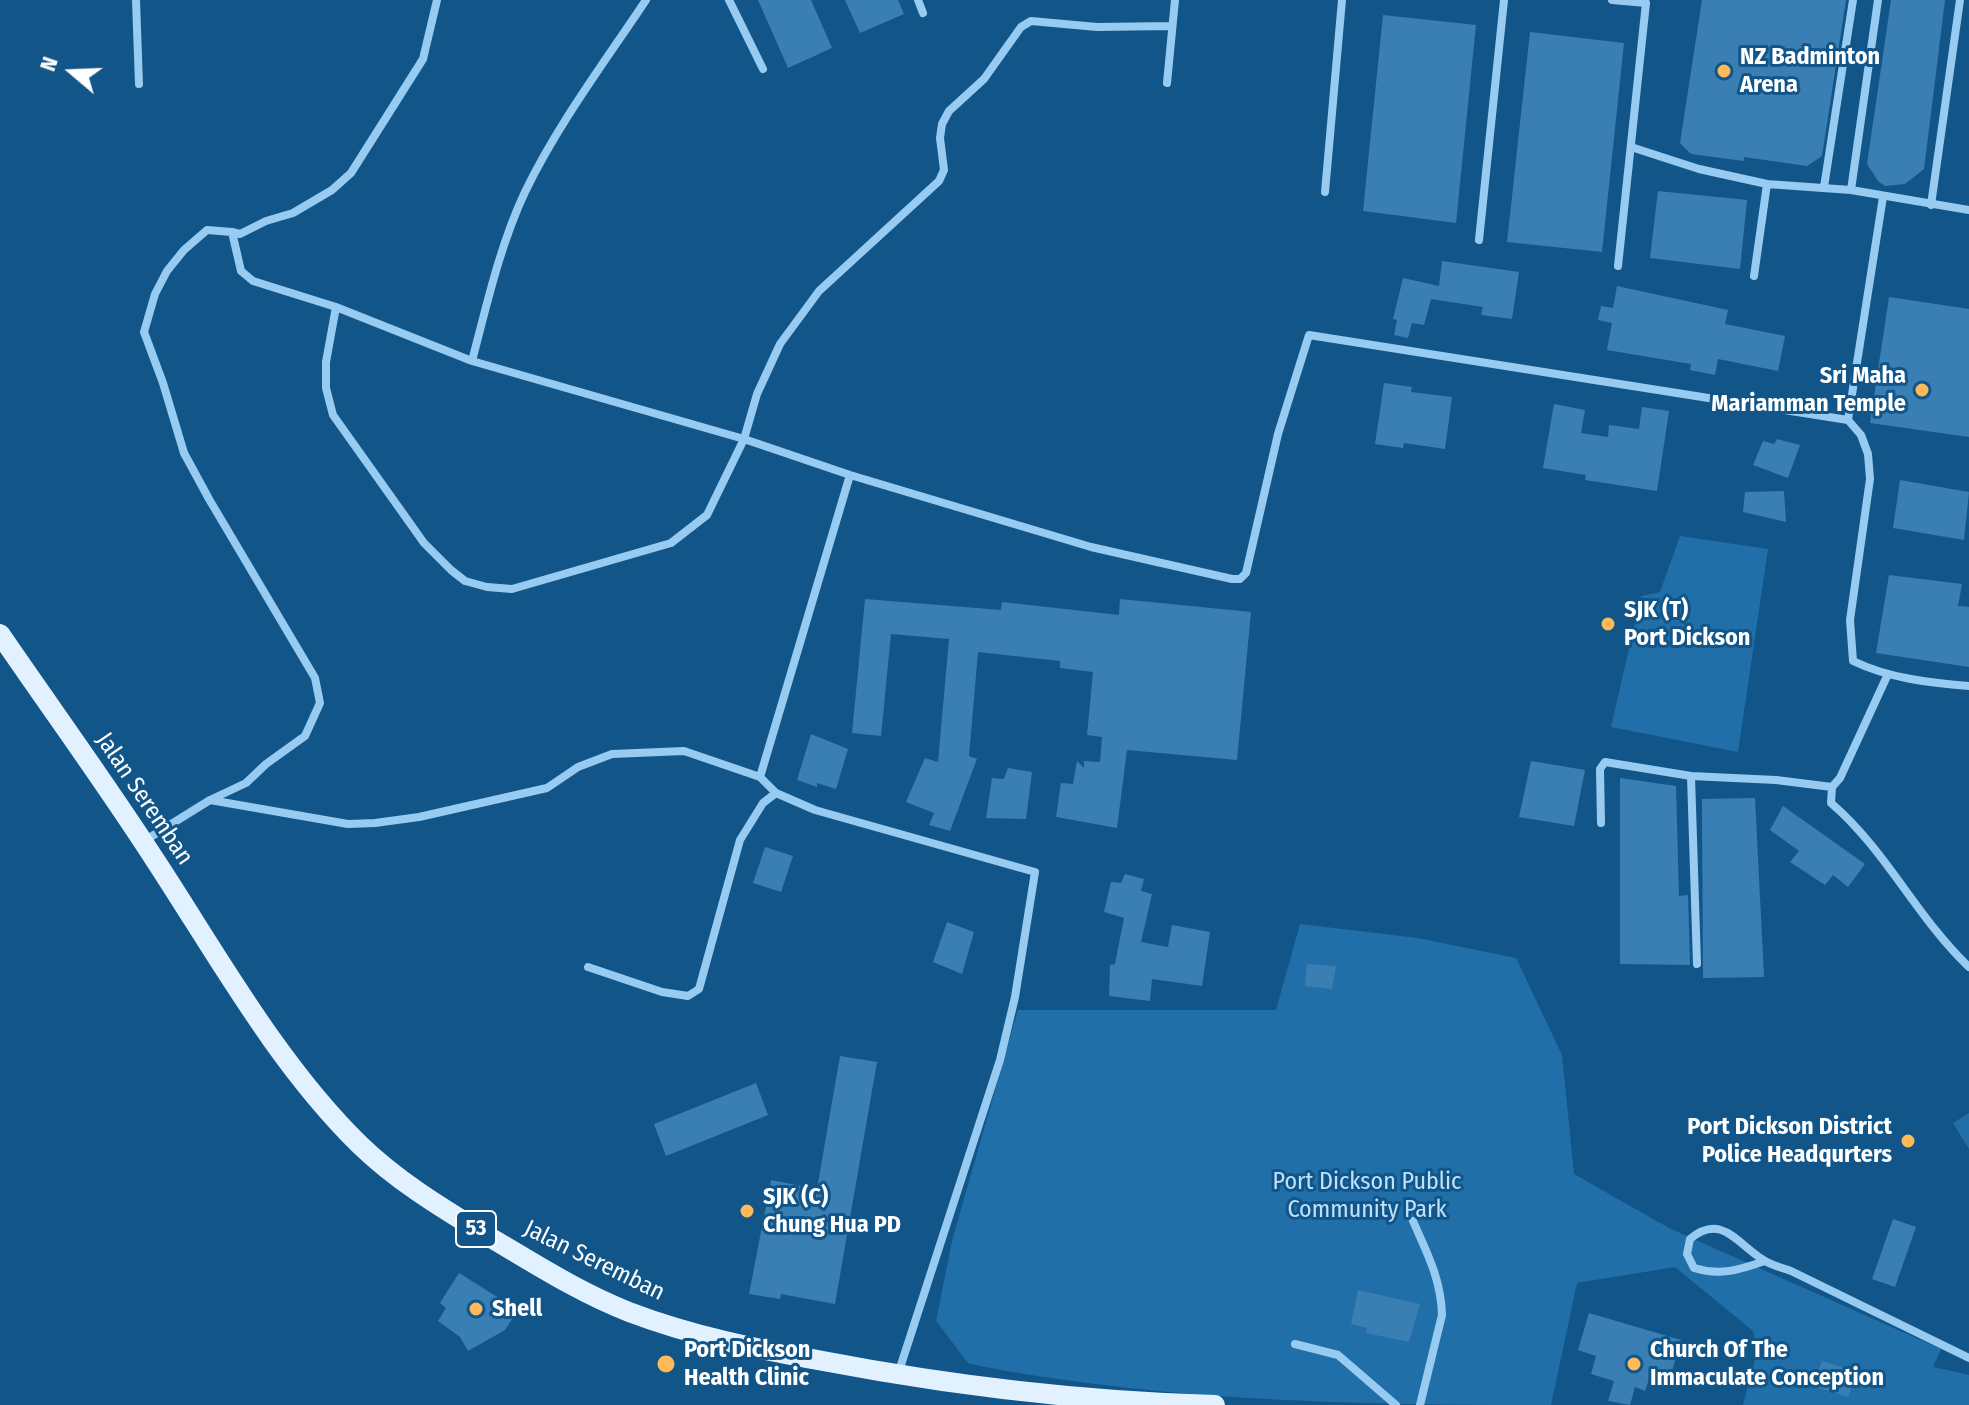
<!DOCTYPE html>
<html>
<head>
<meta charset="utf-8">
<style>
	body { margin:0 }
	#map { position:relative; width:1969px; height:1405px; overflow:hidden; background:#125589; font-family:"Fira Sans Condensed",sans-serif }
	canvas { display:block }
	.north { position:absolute; left:32px; top:32px; width:80px; height:80px; -webkit-text-stroke:6px #125589; paint-order:stroke; rotate:289deg; font-size:22px; font-weight:700; line-height:32px; text-align:center; color:#fff }
	.north::after { content:''; display:block; margin:auto; width:28px; height:36px; background:#fff; clip-path:polygon(50% 0,100% 100%,50% 72%,0 100%) }
</style>
</head>
<body>
<div id="map">
<canvas width="1969" height="1405"></canvas>
<div class="north">N</div>
</div>
<script>
const g = document.querySelector('canvas').getContext('2d');
g.lineJoin = 'round';
function fill(path, color) {
  g.fillStyle = color;
  g.fill(path, 'evenodd');
}
function trace(path, color, width, dash) {
  g.strokeStyle = color;
  g.lineWidth = width;
  g.lineCap = dash ? 'butt' : 'round';
  g.setLineDash(dash || []);
  g.stroke(path);
}
function drawText(font, color, halo, rows, align = 'center') {
  g.font = font + ' "Fira Sans Condensed",sans-serif';
  g.lineWidth = 6;
  g.setLineDash([]);
  g.textBaseline = 'middle';
  g.strokeStyle = halo;
  g.fillStyle = color;
  for (const [text, x, y, turn = 0] of rows) {
    g.save();
    g.translate(x, y);
    g.rotate((+turn || 0) * Math.PI / 180);
    g.textAlign = isNaN(turn) ? turn : align;
    if (halo) g.strokeText(text, 0, 0);
    g.fillText(text, 0, 0);
    g.restore();
  }
}
fill(new Path2D(`
	M1680,536L1768,549L1738,752L1611,727L1641,596L1660,592Z
	M1300,924L1418,938L1516,958L1562,1055L1574,1174L1669,1228L1941,1349L1933,1367L1969,1375V1405H1743L1757,1350L1753,1331L1675,1267L1577,1283L1551,1405C1404,1405 1258,1403 1112,1386C1064,1380 1016,1374 968,1363L936,1321L952,1241L1018,1010H1276Z
	M1969,1113V1149L1953,1123Z`), '#216fa8');
fill(new Path2D(`
	M758,0H811L832,48L788,68Z
	M845,0H898L904,14L860,33Z
	M1702,0H1846L1822,156L1807,166L1744,157V161L1691,154L1680,143Z
	M1891,0H1945L1924,169L1905,184L1885,186L1878,181L1867,164Z
	M1383,15L1476,25L1456,223L1363,211Z
	M1530,32L1624,43L1602,252L1507,242Z
	M1658,191L1747,200L1740,269L1650,258Z
	M1442,261L1519,272L1512,319L1481,315L1483,307L1431,299L1424,325L1412,323L1408,338L1394,335L1397,320L1393,319L1403,278L1439,286Z
	M1617,286L1728,310L1725,324L1785,336L1778,371L1718,359L1715,375L1690,370L1691,364L1607,350L1612,323L1598,320L1601,306L1613,308Z
	M1889,297L1969,309V437L1870,423Z
	M1384,383L1412,387L1411,392L1452,397L1445,449L1404,443L1403,448L1375,444Z
	M1554,404L1585,410L1581,433L1608,437L1609,425L1639,429L1642,407L1669,411L1657,491L1585,480L1586,475L1543,468Z
	M1777,439L1800,445L1788,478L1753,465L1763,441L1774,444Z
	M1900,480L1969,492L1964,540L1893,528Z
	M1784,491L1786,522L1743,512L1745,492Z
	M1889,575L1962,584L1958,606L1969,607V667L1876,653Z
	M865,599L1001,610L1002,602L1119,615L1120,599L1251,612L1237,760L1127,750L1117,828L1056,817L1061,783L1073,784L1077,761L1084,768V761L1100,762L1102,737L1087,735L1093,672L1060,668V661L978,652L969,756L977,759L950,831L929,825L934,813L906,802L925,758L938,762L949,639L891,634L881,736L852,733Z
	M811,734L848,749L836,789L817,783V787L797,780Z
	M1531,761L1585,770L1574,826L1519,817Z
	M1008,768L1032,772L1026,819L986,818L992,778L1004,779Z
	M1620,778L1676,786L1679,896L1688,895L1690,965L1620,964Z
	M1755,798L1764,977L1703,978L1702,799Z
	M1783,806L1865,864L1848,887L1833,875L1825,885L1790,862L1799,851L1770,830Z
	M765,847L793,856L781,892L753,883Z
	M1125,874L1144,879L1141,891L1152,894L1141,942L1168,947L1172,925L1210,932L1202,986L1152,979L1150,1001L1109,996L1110,965L1115,964L1124,918L1104,912L1111,882L1121,883Z
	M947,922L974,932L962,974L933,962Z
	M1307,964L1336,966L1332,989L1305,986Z
	M840,1056L877,1062L835,1304L781,1294L780,1299L749,1294L771,1180L817,1189Z
	M756,1083L768,1115L666,1156L654,1124Z
	M1893,1219L1916,1227L1895,1287L1872,1279Z
	M459,1273L518,1310L505,1330L468,1351L460,1337L438,1321L446,1308L440,1303Z
	M1358,1290L1420,1304L1409,1342L1366,1333L1367,1328L1351,1324Z
	M1589,1313L1681,1340L1670,1378L1651,1373L1645,1391L1635,1387L1630,1405L1608,1401L1614,1381L1591,1374L1596,1356L1578,1350Z
	M1822,1361L1857,1372L1848,1397L1813,1386Z`), '#3a7fb3');
trace(new Path2D(`
	M136,0L139,84
	M437,0L423,59L351,173L332,190L293,213L266,221L240,234L232,232L241,271L253,281L336,307L472,361L744,439L850,475L1091,547L1232,579H1240L1246,573L1278,434L1309,335L1848,420L1861,435L1868,454L1870,479L1850,620L1853,661C1888,678 1930,683 1969,686
	M729,0L763,69
	M918,0L923,13
	M1612,0L1646,3L1618,266
	M1167,83L1175,0
	M1631,147L1699,169L1767,184L1851,190L1969,210
	M1824,187L1853,0
	M1851,190L1878,0
	M1325,192L1342,0
	M1931,205L1960,0
	M1479,240L1504,0
	M1754,276L1767,184
	M336,307L326,362V388L333,415L424,543L451,570L465,581L487,587L512,589L671,543L707,515L744,439L757,394L780,344L819,291L939,181L944,170L940,138L942,124L949,111L984,79L1021,27L1031,21L1097,27L1172,26
	M472,361C487,304 500,245 525,192C558,124 604,63 646,0
	M1848,420L1883,197
	M1691,776L1697,964
	M760,777L850,475
	M1832,787L1831,803C1886,850 1917,918 1969,967
	M210,800L348,824L375,823L419,817L547,788L578,767L612,754L684,751L760,777L776,793L815,810L1035,872L1015,997L1000,1060L898,1374
	M1601,823L1600,769L1605,762L1691,776L1776,780L1832,787L1840,778L1888,674
	M144,841L210,800L246,783L266,764L305,736L320,703L315,678L209,499L184,453L163,383L144,332L155,294L167,271L184,250L207,230L232,232
	M588,967L662,992L688,996L699,989L740,840L763,803L776,793
	M1413,1221C1427,1253 1441,1279 1442,1315L1420,1405
	M1765,1261C1739,1270 1720,1276 1694,1268L1687,1254L1690,1239C1724,1211 1739,1248 1767,1262C1774,1266 1783,1268 1791,1271L1969,1358
	M1295,1344L1338,1355L1396,1405`), '#98cbf1', 8);
trace(new Path2D(`
	M0,634C52,710 107,785 157,863C219,958 279,1066 360,1145C397,1181 442,1208 486,1235C532,1262 578,1292 629,1312C692,1336 757,1349 823,1361C953,1386 1083,1401 1215,1405`), '#e1f1ff', 20);
for (const [x, y, r, color] of [
	[1724,71,8,"#ffb957"],
	[1922,390,8,"#ffb957"],
	[1608,624,8,"#ffb957"],
	[1908,1141,8,"#ffb957"],
	[747,1211,8,"#ffb957"],
	[476,1309,8,"#ffb957"],
	[666,1364,10,"#ffb957"],
	[1634,1364,8,"#ffb957"]
]) {
  const dot = new Path2D();
  dot.arc(x, y, r, 0, 2 * Math.PI);
  g.fillStyle = color;
  g.fill(dot);
  trace(dot, '#125589', 3);
}
for (const [x, y, w] of [
	[476,1229,40]
]) {
  const box = new Path2D();
  box.roundRect(x - w / 2, y - 18, w, 36, 6);
  g.fillStyle = '#125589';
  g.fill(box);
  trace(box, '#fff', 2);
}
drawText('bold 22px', '#fff', null, [
	["53",476,1229]
]);
drawText('bold 24px', '#fff', '#125589', [
	["NZ Badminton",1740,57],
	["Arena",1740,85],
	["Sri Maha",1906,376,"right"],
	["Mariamman Temple",1906,404,"right"],
	["SJK (T)",1624,610],
	["Port Dickson",1624,638],
	["Port Dickson District",1892,1127,"right"],
	["Police Headqurters",1892,1155,"right"],
	["SJK (C)",763,1197],
	["Chung Hua PD",763,1225],
	["Shell",492,1309],
	["Port Dickson",684,1350],
	["Health Clinic",684,1378],
	["Church Of The",1650,1350],
	["Immaculate Conception",1650,1378]
], 'left');
drawText('24px', '#fff', '#125589', [
	["Jalan Seremban",144,799,56],
	["Jalan Seremban",594,1261,26]
]);
drawText('24px', '#bee2fc', '#125589', [
	["Port Dickson Public",1367,1182],
	["Community Park",1367,1210]
]);
</script>
</body>
</html>
